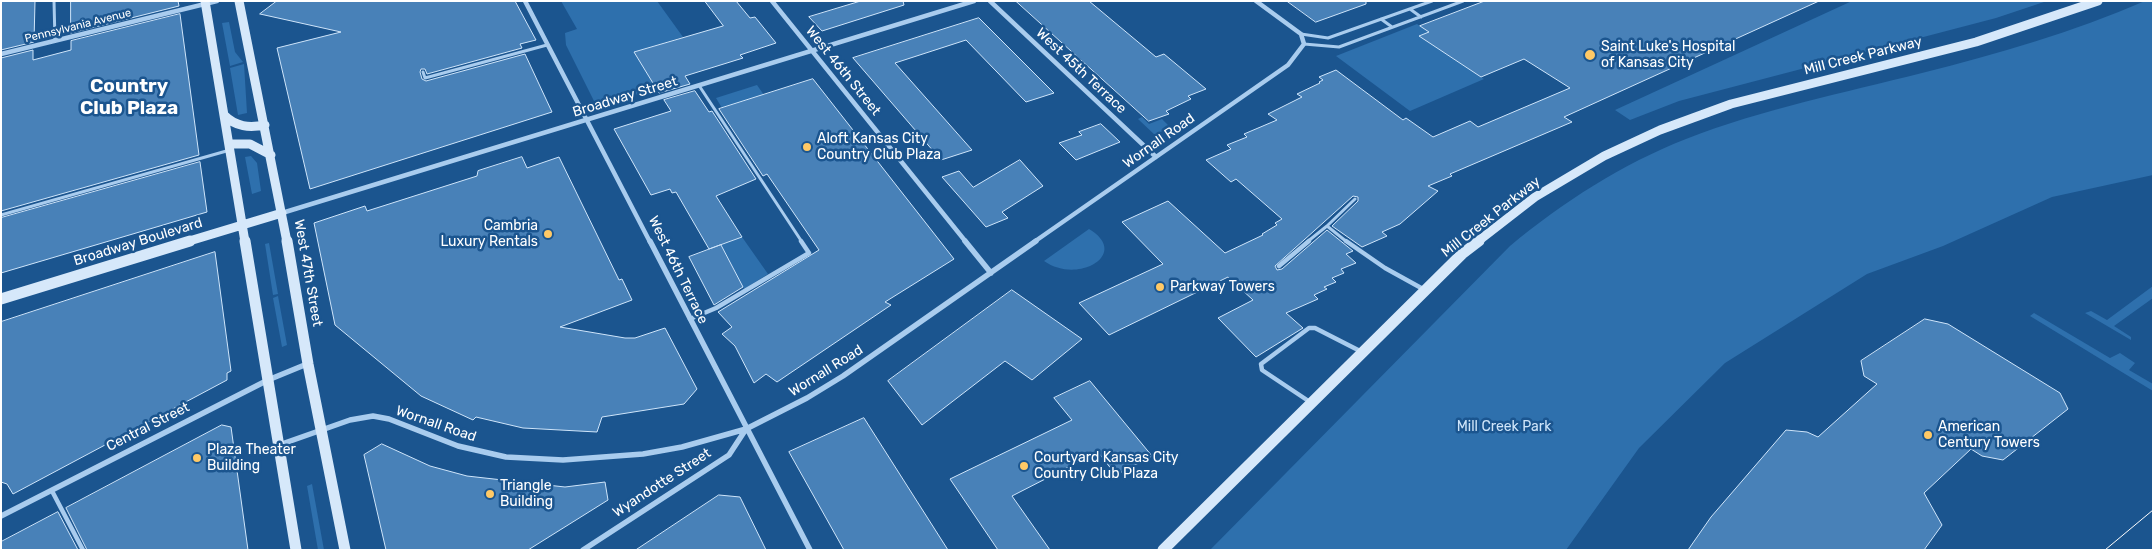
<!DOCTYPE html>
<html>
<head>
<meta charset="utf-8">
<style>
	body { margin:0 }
	#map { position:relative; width:2154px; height:551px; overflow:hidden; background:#1b558f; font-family:Rubik,sans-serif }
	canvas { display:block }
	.frame { position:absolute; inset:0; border:2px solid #fff; pointer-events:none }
</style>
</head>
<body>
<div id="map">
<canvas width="2154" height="551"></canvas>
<div class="frame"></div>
</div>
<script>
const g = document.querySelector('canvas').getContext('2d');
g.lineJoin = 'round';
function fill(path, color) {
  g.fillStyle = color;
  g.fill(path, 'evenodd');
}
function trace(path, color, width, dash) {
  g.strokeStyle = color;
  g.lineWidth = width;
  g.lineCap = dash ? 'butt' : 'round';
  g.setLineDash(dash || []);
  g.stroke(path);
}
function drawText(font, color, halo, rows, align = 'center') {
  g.font = font + ' Rubik,sans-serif';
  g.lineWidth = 5;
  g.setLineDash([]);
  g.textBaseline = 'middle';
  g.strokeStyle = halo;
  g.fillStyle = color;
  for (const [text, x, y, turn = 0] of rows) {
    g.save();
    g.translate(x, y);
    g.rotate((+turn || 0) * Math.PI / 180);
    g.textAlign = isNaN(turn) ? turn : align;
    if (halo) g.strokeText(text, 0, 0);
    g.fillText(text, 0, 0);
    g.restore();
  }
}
fill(new Path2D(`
	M561,1H657L683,37L634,52L657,88L603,105H596L566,45L565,33L577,29Z
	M1852,1H2047L1996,18L1679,101L1630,120L1615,110Z
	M2145,1H2153V175L2052,197L1943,246L1867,274L1725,363L1639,448L1566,550H1210L1510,246C1563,202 1622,164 1686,139C1763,109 1843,93 1922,73C1998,54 2073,32 2145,1Z
	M229,22L235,52L243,62L230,66L222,23Z
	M1417,24L1429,32L1419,36L1484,79L1410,111L1336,56Z
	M244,64L247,113L238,115L230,68Z
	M757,85L764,95L722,108L716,98Z
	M1142,117L1149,124L1162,119L1169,126L1156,136L1138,119Z
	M251,156L257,163L261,191L252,194L245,157Z
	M1089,229C1131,254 1078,285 1044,261Z
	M742,237L768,274L744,289L721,245Z
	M269,243L278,294L273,295L265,244Z
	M2153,286V298L2114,326L2131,337V340L2085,313L2091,311L2107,320Z
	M278,296L287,345L282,347L273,298Z
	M2034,313L2110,358L2120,353L2135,363L2129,370L2153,384V391L2030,316Z
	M312,484L324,550H318L307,486Z`), '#2e70ad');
const building = new Path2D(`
	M1,1H35L34,42L1,50Z
	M71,1H178L179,6L71,33Z
	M277,1H515L536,40L520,44L522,48L427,74L425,69H421L420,72L422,79L426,81L525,54L552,112L310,189L277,48L341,32L260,14Z
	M705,1H736L750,18L755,17L776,43L740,55L743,58L685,76L690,84L659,93L634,52L723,26Z
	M861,1H903L904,5L822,31L809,17Z
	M1016,1H1089L1156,57L1164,54L1206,89L1188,96L1191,99L1166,111L1169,114L1149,121Z
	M1287,1H1366V4L1316,22Z
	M1485,1H1819L1564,117L1572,122L1450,174L1452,176L1428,186L1438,191L1400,224L1382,232L1387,236L1362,247L1332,226L1358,201V197L1353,196L1275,266L1277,270L1282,269L1327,230L1353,251L1346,254L1356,263L1341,269L1344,273L1332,278L1336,282L1324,287L1327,289L1314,295L1318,299L1286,313L1303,328L1256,357L1218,318L1253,300L1228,277L1109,335L1079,303L1163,264L1122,222L1168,201L1225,253L1263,235L1262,234L1277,225L1275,223L1282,219L1236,179L1231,182L1206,160L1231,149L1227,145L1247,137L1244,134L1277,120L1268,114L1302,97L1297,94L1320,83L1319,82L1323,80L1319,77L1336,70L1403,120L1406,118L1433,137L1470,121L1478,127L1570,88L1524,59L1481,77L1419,36L1429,32L1420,26Z
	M180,14L199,155L1,211V58L33,50V60L71,50V41Z
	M979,18L1054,93L1026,102L966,40L895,63L972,150L941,160L853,58Z
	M813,79L954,259L885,302L891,305L777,382L766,374L754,383L735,346L722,334L732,327L718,312L819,250L767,174L763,176L719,109Z
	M695,91L709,112L712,111L756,179L716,196L742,237L709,249L676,192L672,193L670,189L651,195L614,129L671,111L664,100Z
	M1101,124L1120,142L1076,160L1059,143L1082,135L1079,132Z
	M522,157L527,168L559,157L619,280L622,279L632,300L560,327L625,338H635L665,328L697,389L684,404L602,417L597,432L523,428L476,417L473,420L421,396L335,325L314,223L365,206L367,211L386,205L477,176L478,171Z
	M1020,160L1043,186L1002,212L1008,218L986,227L942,177L959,171L973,187Z
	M200,162L207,212L1,273V218Z
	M721,245L743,287L714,305L689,257Z
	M215,252L231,371L227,373V380L13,494L7,484L1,482V322Z
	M1012,290L1082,339L1032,380L1005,361L922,425L888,381Z
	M1925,319L1948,324L2060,393L2068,409L2003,460L1982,456L1971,449L1924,493L1942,525L1924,550H1688L1711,517L1786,430L1807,432L1818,437L1877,384L1864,376L1861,361Z
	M1090,381L1152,456L1116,475L1098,452L1012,496L1050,550H998L950,479L1072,420L1054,398Z
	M864,418L948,550H844L789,452Z
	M222,425L231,427L248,550H87L66,508Z
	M382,444L430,466L467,476L565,487L605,482L608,500L528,550H386L364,455Z
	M719,495L740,497L766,550H636Z
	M58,512L78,550H1V542Z`);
fill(building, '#4881b8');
trace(building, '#cfe5fa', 1);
trace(new Path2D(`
	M54,1L55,41
	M1410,9L1421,17
	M1381,19L1392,27
	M1301,34L1328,38L1432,1
	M1304,44L1339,47L1463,1
	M423,72L425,78L547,45
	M700,87L802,242
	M1,215L230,150
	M1307,242L1327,226
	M1347,242L1327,226L1355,199`), '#a9ccee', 3);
trace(new Path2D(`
	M1346,241L1385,268L1423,289
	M1279,266L1309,241
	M690,319L716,308L809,253L801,241
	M1310,402L1262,370L1261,364L1309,328H1315L1360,351
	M52,491L83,550`), '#a9ccee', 4.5);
trace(new Path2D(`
	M525,1L650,242
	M772,1L966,242
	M990,1L1156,157
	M1,54L217,1
	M282,213L974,1
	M1034,242L1288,65L1304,44L1301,34L1256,1`), '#a9ccee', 4.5);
trace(new Path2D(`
	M650,241L810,550
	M965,241L991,273
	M279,445L350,420L373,416L389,419L458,446L506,457L563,460L643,454L682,447L746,429L807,398L843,376L1036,241
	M1,516L268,380L307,364
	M583,550L729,455L746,429`), '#a9ccee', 5.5);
trace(new Path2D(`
	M205,1L245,242
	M239,1L287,242
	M224,115C236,127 249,128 265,125
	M229,144H250L271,155
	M186,242L282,213
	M1477,242L1535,197L1604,156L1660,130L1731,104L1976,42L2098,1`), '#d6e8fa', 9);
trace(new Path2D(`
	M245,241L296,550
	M287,241L308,364L345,550
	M1,299L190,241
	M1163,550L1462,254L1479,241`), '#d6e8fa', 11);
trace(new Path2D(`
	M2105,550L2153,510`), '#fff', 1);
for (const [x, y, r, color] of [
	[1590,55,6,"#ffc966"],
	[807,147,5,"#ffc966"],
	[548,234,5,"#ffc966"],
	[1160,287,5,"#ffc966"],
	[1928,435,5,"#ffc966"],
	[197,458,5,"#ffc966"],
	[1024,466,5,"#ffc966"],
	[490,494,5,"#ffc966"]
]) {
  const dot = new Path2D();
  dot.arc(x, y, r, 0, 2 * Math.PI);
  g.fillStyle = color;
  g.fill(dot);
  trace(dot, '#1b558f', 2);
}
drawText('11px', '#fff', '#1b558f', [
	["Pennsylvania Avenue",78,26,-14]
]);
drawText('14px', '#fff', '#1b558f', [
	["Saint Luke's Hospital",1601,47],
	["of Kansas City",1601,63],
	["Aloft Kansas City",817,139],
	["Country Club Plaza",817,155],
	["Cambria",538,226,"right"],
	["Luxury Rentals",538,242,"right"],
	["Parkway Towers",1170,287],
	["American",1938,427],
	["Century Towers",1938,443],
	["Plaza Theater",207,450],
	["Building",207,466],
	["Courtyard Kansas City",1034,458],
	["Country Club Plaza",1034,474],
	["Triangle",500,486],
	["Building",500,502]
], 'left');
drawText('14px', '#fff', '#1b558f', [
	["Mill Creek Parkway",1863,56,-14],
	["West 46th Street",843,71,51],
	["West 45th Terrace",1081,71,43],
	["Broadway Street",625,97,-17],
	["Wornall Road",1159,141,-35],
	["Mill Creek Parkway",1491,217,-38],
	["Broadway Boulevard",138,242,-17],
	["West 46th Terrace",678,270,64],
	["West 47th Street",308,273,80],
	["Wornall Road",826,371,-32],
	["Wornall Road",436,424,19],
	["Central Street",148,427,-27],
	["Wyandotte Street",662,483,-33]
]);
drawText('14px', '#cfe5fa', '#1b558f', [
	["Mill Creek Park",1504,427]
]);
drawText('bold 19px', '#fff', '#1b558f', [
	["Country",129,87],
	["Club Plaza",129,109]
]);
</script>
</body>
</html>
